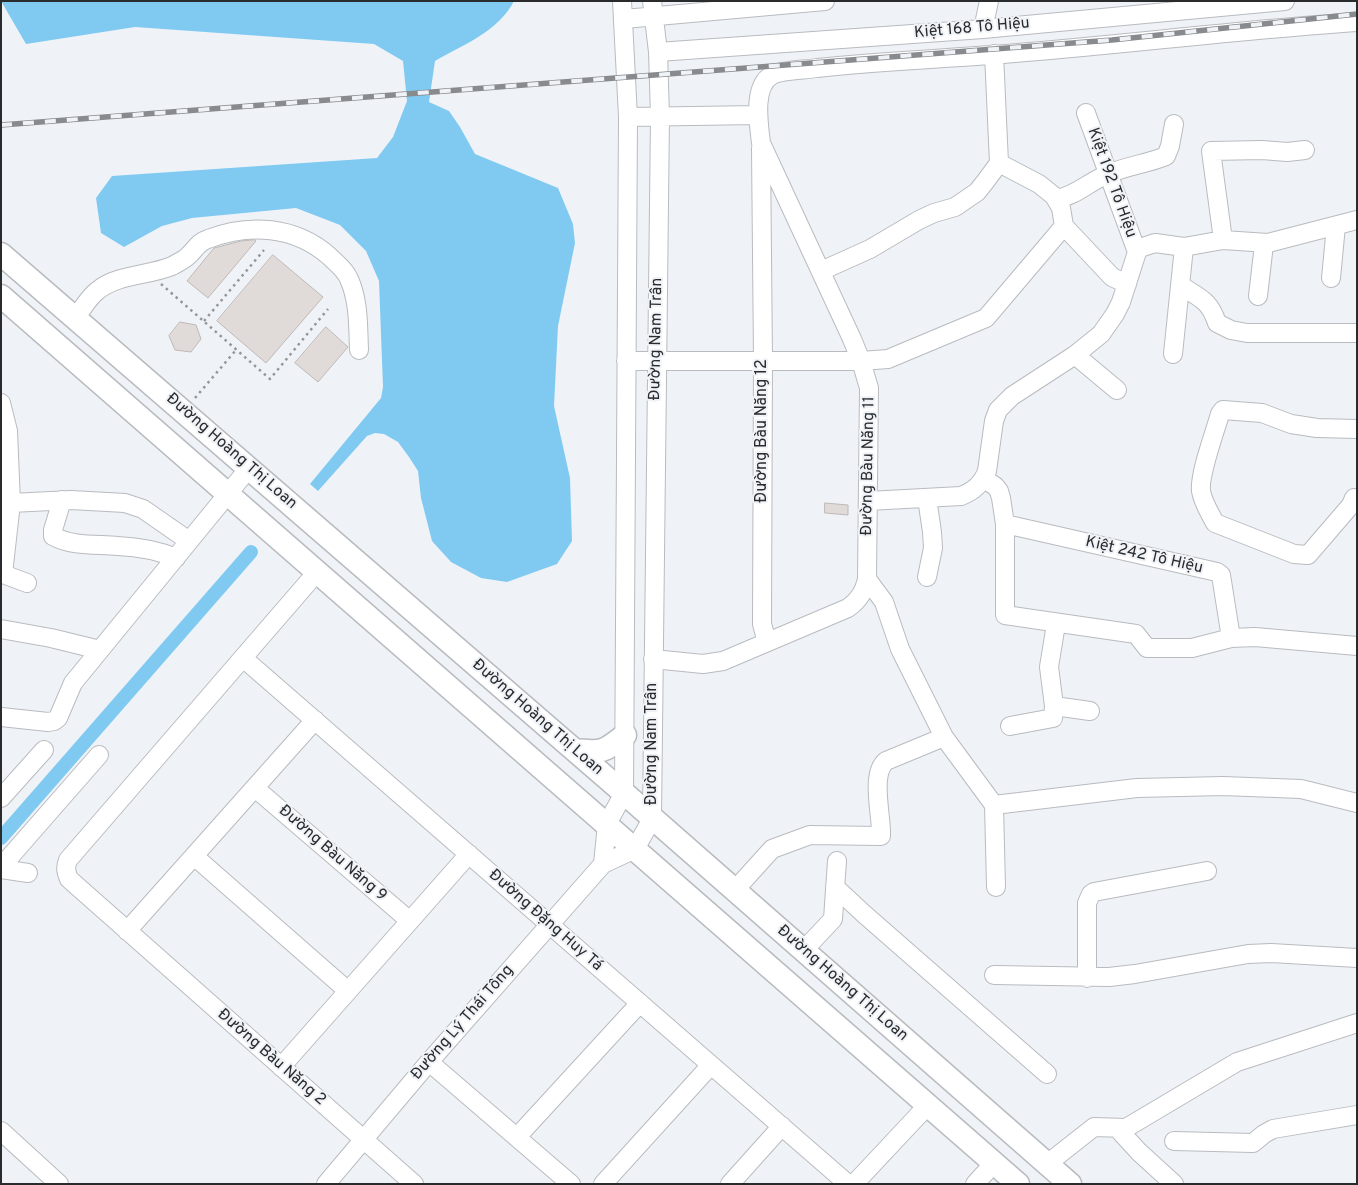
<!DOCTYPE html>
<html>
<head>
<meta charset="utf-8">
<style>
	body { margin:0 }
	#map { position:relative; width:1358px; height:1185px; overflow:hidden; background:#eff3f7; font-family:Overpass,sans-serif }
	canvas { display:block }
	.frame { position:absolute; inset:0; border:2px solid #2a2b2d; pointer-events:none }
</style>
</head>
<body>
<div id="map">
<canvas width="1358" height="1185"></canvas>
<div class="frame"></div>
</div>
<script>
const g = document.querySelector('canvas').getContext('2d');
g.lineJoin = 'round';
function fill(path, color) {
  g.fillStyle = color;
  g.fill(path, 'evenodd');
}
function trace(path, color, width, dash) {
  g.strokeStyle = color;
  g.lineWidth = width;
  g.lineCap = dash ? 'butt' : 'round';
  g.setLineDash(dash || []);
  g.stroke(path);
}
function drawText(font, color, halo, rows, align = 'center') {
  g.font = font + ' Overpass,sans-serif';
  g.lineWidth = 4;
  g.setLineDash([]);
  g.textBaseline = 'middle';
  g.strokeStyle = halo;
  g.fillStyle = color;
  for (const [text, x, y, turn = 0] of rows) {
    g.save();
    g.translate(x, y);
    g.rotate((+turn || 0) * Math.PI / 180);
    g.textAlign = isNaN(turn) ? turn : align;
    if (halo) g.strokeText(text, 0, 0);
    g.fillText(text, 0, 0);
    g.restore();
  }
}
fill(new Path2D(`
	M1,1H514C499,31 463,45 435,61L429,102L449,111L460,127L475,154L558,188L573,224L575,243L558,326L554,406L570,478L572,541L557,564L507,582L481,578L451,562L432,541L421,498L418,471L409,457L398,442L384,434L375,433L367,436L318,491L310,484L381,398L383,387L379,281L366,251L340,225L296,208L192,218L162,226L124,247L101,233L96,198L112,176L377,158L393,137L407,101L403,61L374,44L135,27L26,44Z`), '#80caf2');
trace(new Path2D(`
	M1,838L251,552`), '#80caf2', 14);
const building = new Path2D(`
	M255,240L256,241L208,298L187,281L214,248L241,241Z
	M273,255L323,297L266,363L217,321Z
	M180,322L196,325L201,339L191,352L175,350L169,336Z
	M326,327L348,347L318,382L295,363Z
	M825,503L848,505V515L825,513Z`);
fill(building, '#e0dbd8');
trace(building, '#beb8b6', 1);
const minor = new Path2D(`
	M624,19L825,1
	M983,29L989,1
	M658,52L983,29L1285,1
	M1086,113L1137,252
	M628,117L758,115
	M761,148L763,360L762,624L767,642
	M999,163L1039,184L1054,196L1061,208L1064,226L1112,277L1127,284
	M1057,199C1075,196 1089,182 1106,175C1125,166 1147,164 1166,156L1170,146L1174,124
	M1223,240L1211,151L1262,150L1287,152L1305,150
	M821,271L870,249L919,220L934,213L955,207L977,192L985,182L999,163L994,54
	M1331,278L1336,226
	M1180,285C1199,298 1209,299 1217,323L1231,330L1247,333H1357
	M1258,296L1264,244
	M75,318C82,310 88,298 97,291C117,274 148,276 172,266C177,263 184,260 188,256C195,250 198,242 208,239C249,223 295,226 329,256C336,263 345,269 349,279C359,301 358,326 359,350
	M1173,354L1184,247
	M1075,355L1117,390
	M626,361H861L888,359L986,318L1064,226
	M1,403L8,431L11,503L3,574L27,583
	M1357,429L1317,428L1291,424L1262,413L1223,410L1220,414C1215,432 1199,474 1201,491C1203,503 1210,513 1215,523L1294,554L1308,555L1351,505L1354,498L1357,499
	M984,479L995,486L999,491L1001,498L1005,524V615L1136,634L1147,648H1192L1231,638L1255,637L1357,646
	M62,500L53,530V536C73,547 97,544 118,546C139,547 157,550 176,558
	M868,501L961,496C974,491 982,484 987,471L994,421L998,410L1012,396L1075,355L1101,334L1115,314L1121,302L1137,252L1140,248L1155,243L1184,247L1223,240L1268,243L1357,220
	M11,503L71,500L125,503L143,509L189,541
	M1005,524L1217,572L1221,575L1231,638
	M317,572L68,860C65,868 66,872 69,879L414,1184
	M927,577L933,548L932,532L927,498
	M867,579L884,602L900,649L944,737L994,805L996,887
	M1,629L51,638L100,650
	M243,658L848,1184
	M653,659L703,664L723,661L848,608C859,600 864,592 867,579L869,388L861,361L852,339L761,143C759,125 752,86 772,75C782,70 805,70 817,68C875,62 933,59 991,55C1113,46 1235,30 1357,22
	M1054,706L1090,711
	M1,717L48,722L54,721L58,718L73,683L249,468
	M1010,726L1053,718L1054,706L1049,667L1056,624
	M255,788L410,921
	M1,798L44,750
	M994,805L1137,788L1223,786L1301,789L1357,803
	M194,856L348,991
	M603,864L607,824L624,793L628,117L622,1
	M1,867L99,755
	M1,869L28,873
	M835,887L864,914L1047,1074
	M734,891L772,849L810,835L881,836C882,816 870,774 886,761L944,737
	M127,931L315,720
	M803,951L833,919L837,861
	M994,975L1109,977L1135,974L1248,954L1271,953L1357,958
	M1087,978V903L1091,894L1094,892L1207,871
	M429,1062L571,1184
	M281,1067L469,854
	M1117,1128L1139,1152L1174,1184
	M1,1131L59,1184
	M517,1137L640,1003
	M1174,1141L1253,1143L1264,1134L1273,1129L1357,1115
	M1047,1164L1094,1127L1126,1128L1237,1062L1357,1023
	M326,1184L429,1062L603,864L635,849L652,819L660,116L658,52L652,1
	M603,1184L711,1065
	M730,1184L782,1126
	M854,1184L928,1105
	M975,1184L994,1163`);
const major = new Path2D(`
	M1,254L624,793L1070,1184
	M1,296L1018,1184
	M575,750C602,753 604,752 625,735`);
trace(minor, '#b8bbbf', 20);
trace(major, '#b8bbbf', 25);
trace(new Path2D(`
	M161,284L270,379L328,309
	M204,321L264,250
	M195,398L236,350`), '#94979a', 2.5, [2.5, 4]);
trace(minor, '#fff', 18);
trace(major, '#fff', 22);
const rail = new Path2D(`
	M1,125L1112,40L1357,14`);
trace(rail, '#888a8d', 5.5);
trace(rail, '#eff3f7', 4, [11]);
drawText('16px', '#2a2b2d', '#eff3f7', [
	["Kiệt 168 Tô Hiệu",972,29,-5],
	["Kiệt 192 Tô Hiệu",1111,183,70],
	["Đường Nam Trân",657,339,-89],
	["Đường Bàu Năng 12",763,431,-90],
	["Đường Hoàng Thị Loan",231,452,41],
	["Đường Bàu Năng 11",869,466,-89],
	["Kiệt 242 Tô Hiệu",1144,556,13],
	["Đường Hoàng Thị Loan",537,718,41],
	["Đường Nam Trân",653,744,-90],
	["Đường Bàu Năng 9",332,854,41],
	["Đường Đặng Huy Tá",545,921,41],
	["Đường Hoàng Thị Loan",842,984,41],
	["Đường Lý Thái Tông",463,1023,-49],
	["Đường Bàu Năng 2",271,1058,41]
]);
</script>
</body>
</html>
